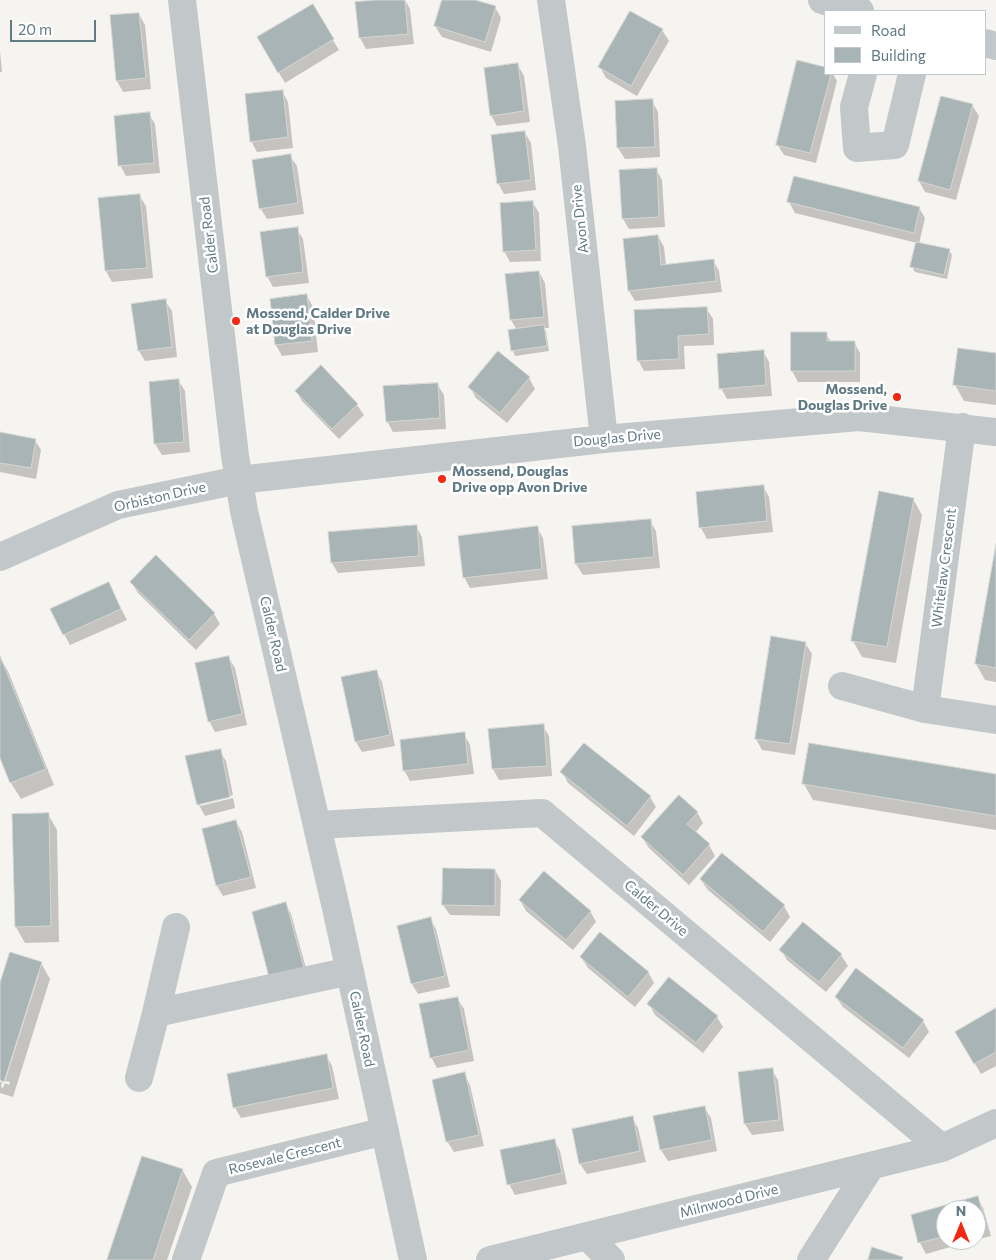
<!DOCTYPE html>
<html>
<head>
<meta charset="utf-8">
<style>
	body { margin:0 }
	#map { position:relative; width:996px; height:1260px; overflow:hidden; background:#f5f4f0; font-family:Commissioner,sans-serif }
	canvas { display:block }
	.legend { position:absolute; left:824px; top:10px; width:162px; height:65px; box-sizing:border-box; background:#fff; border:1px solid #c0cace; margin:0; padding:6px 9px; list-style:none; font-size:15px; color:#617a84 }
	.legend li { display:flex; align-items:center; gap:10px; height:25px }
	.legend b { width:25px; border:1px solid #c0cace }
	.north { position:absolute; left:936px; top:1200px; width:50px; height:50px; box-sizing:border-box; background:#fff; border:1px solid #c0cace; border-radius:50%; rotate:0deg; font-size:14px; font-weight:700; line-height:20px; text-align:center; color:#617a84 }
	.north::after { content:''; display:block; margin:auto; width:18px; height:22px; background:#f22714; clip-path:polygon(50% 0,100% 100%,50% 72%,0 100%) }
	.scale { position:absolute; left:10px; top:20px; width:86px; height:22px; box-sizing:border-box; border:2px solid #617a84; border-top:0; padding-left:6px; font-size:15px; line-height:18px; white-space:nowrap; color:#617a84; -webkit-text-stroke:4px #fff; paint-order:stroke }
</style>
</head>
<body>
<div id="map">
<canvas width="996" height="1260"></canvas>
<ul class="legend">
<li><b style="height:6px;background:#c2c7c9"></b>Road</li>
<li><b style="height:14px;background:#a8b4b6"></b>Building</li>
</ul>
<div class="north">N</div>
<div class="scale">20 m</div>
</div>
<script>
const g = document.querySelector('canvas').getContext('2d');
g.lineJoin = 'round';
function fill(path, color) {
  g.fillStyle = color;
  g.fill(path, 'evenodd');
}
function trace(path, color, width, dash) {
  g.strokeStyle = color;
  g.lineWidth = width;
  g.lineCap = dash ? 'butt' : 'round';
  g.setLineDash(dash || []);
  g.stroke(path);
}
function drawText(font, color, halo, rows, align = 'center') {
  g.font = font + ' Commissioner,sans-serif';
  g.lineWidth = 5;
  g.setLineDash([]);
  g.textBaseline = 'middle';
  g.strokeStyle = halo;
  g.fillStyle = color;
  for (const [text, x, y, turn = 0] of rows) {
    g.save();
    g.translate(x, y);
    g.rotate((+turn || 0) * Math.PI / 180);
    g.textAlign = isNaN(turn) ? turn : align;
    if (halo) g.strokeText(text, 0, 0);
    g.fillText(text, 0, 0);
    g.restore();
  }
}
fill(new Path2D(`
	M389,0H405L410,9L414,44L366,49L360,38L356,3Z
	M443,0H471L495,7L501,18L491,52L442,37L435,26Z
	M312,6L339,50L285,83L258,37Z
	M631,12L662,30L669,41L637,96L606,78L600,67Z
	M139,14L145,25L151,89L123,92L117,81Z
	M0,51L2,72H0Z
	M518,65L524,76L530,122L497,126L491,115Z
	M825,74H833L837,81L816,163L784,155L777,144Z
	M282,91L288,102L293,148L257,152L251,141Z
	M652,101L658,112L660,157L625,159L618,148L616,103Z
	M972,105L979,116L956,200L925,192L919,181Z
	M149,114L155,124L160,173L126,176L120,165Z
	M525,133L531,143L536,190L504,194L498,183Z
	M290,156L297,166L304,214L267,219L261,209Z
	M656,169L662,180L665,227L629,229L623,219Z
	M139,195L146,206L153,278L112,282L106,271L99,199Z
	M789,202L919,208L925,218L919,244L949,250L952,255L947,279L915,272L912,267L917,243L795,213Z
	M533,203L539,213L541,261L510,262L504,251Z
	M297,229L303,239L309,283L273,287L267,276Z
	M658,236L664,247L666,265L713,260L719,271L722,292L635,301L629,291Z
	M539,272L545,283L549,328H544L546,331L549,351L515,356L513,351L517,330L511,320L507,275Z
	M307,296L313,307L318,352L282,356L276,345L271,300Z
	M165,301L172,311L177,357L145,361L139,351Z
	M706,308L713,319L714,345L684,346L685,369L644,371L638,360Z
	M826,334L831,342H854L860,353V382H798L792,371Z
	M763,351L769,362L772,396L727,399L721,388Z
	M996,354V405L964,401L955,385Z
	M321,367L357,405L364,415L339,439L302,401L296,391Z
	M529,378L535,389L507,423L476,398L470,387Z
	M178,380L185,391L190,452L162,455L155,444L150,383Z
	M437,384L444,395L446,429L393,432L387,421Z
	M0,433L35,440L41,450L36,479L0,472Z
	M763,486L769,497L773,532L707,539L701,528L697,493Z
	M913,499L922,515L896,663L862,657L853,641Z
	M650,521L656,531L660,568L583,575L576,564L573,528Z
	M416,526L422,537L425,566L338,573L332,563Z
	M537,528L543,538L548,579L470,588L464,577Z
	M996,551V682L985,680L976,664Z
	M131,582L214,614L220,624L196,650L138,593Z
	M108,583L127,620L70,645L64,634Z
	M805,643L812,654L795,755L762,750L756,739Z
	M228,657L235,668L247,725L215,732L209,721Z
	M0,658L8,671L54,785L21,799L11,783L0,755Z
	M376,671L382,682L395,746L362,752L356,742Z
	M543,726L549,736L552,776L499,780L493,769L490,730Z
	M464,734L470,745L474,774L410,781L404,770Z
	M220,751L226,761L233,795L200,804V806L233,798L235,808L205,816L199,805L187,757Z
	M562,772L650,797L656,807L634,836L568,783Z
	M996,775V830L813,800L804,784Z
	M697,812L703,823L695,833L709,845L715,856L689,885L649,848L642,837Z
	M48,814L57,830L59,942L25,943L16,927Z
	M236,822L242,832L256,888L223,896L217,886Z
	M495,870L501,881L500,916L450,915L443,905Z
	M701,880L784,906L790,917L770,942L708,890Z
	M520,900L590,911L596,922L573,950L526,911Z
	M285,903L291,914L309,979L277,987Z
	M430,919L436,929L450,987L418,994L412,984Z
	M803,923L841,955L848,966L826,992L787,960L781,950Z
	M581,957L648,972L654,983L635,1007L588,968Z
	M41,963L50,979L13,1097L0,1093V1082H2L1,1087L3,1088L5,1083L9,1085L10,1082L5,1081L39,974H37L0,1079V987Z
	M836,997L923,1021L929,1032L909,1058L843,1007Z
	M457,998L464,1009L474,1061L437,1068L431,1057Z
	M649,1004L717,1017L723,1027L703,1053L655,1015Z
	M996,1010V1066L981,1074L957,1033Z
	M326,1055L332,1066L339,1099L241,1118L235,1108Z
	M772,1070L778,1080L784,1131L752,1135L745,1124L739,1074Z
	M464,1074L470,1085L484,1146L454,1152L447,1141Z
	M704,1107L711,1118L717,1151L668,1161L661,1150L655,1117Z
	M632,1117L638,1128L646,1162L587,1174L580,1164L573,1130Z
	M554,1140L560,1151L567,1184L515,1195L509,1184Z
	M143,1157L183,1171L192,1187L167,1260H108Z
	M977,1197L983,1208L991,1236L976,1240V1210H946V1240H975L926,1254L920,1243L912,1216Z`), '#0003');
const building = new Path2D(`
	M376,0H405L408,34L359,38L355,2Z
	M442,0H475L496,6L485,42L434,26Z
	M313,4L334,39L278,73L257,37Z
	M630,11L663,29L631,86L598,67Z
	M139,13L146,78L116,81L110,15Z
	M797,60L825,67V74H831L810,153L776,145Z
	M518,63L524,111L490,116L484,68Z
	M283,90L288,137L250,142L245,94Z
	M941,96L973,104L950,190L918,181Z
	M653,99L655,147L617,148L615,101Z
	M150,112L154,163L118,166L114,116Z
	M525,131L531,180L497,184L491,135Z
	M291,154L298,203L259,209L252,160Z
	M657,168L659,217L622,219L619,170Z
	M794,176L920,207L914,233L787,202Z
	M140,194L147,268L105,271L98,198Z
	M533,201L536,250L503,252L500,203Z
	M298,227L303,272L266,277L260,232Z
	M658,235L661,265L714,259L716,281L628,291L623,239Z
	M916,242L950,249L944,275L910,267Z
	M539,271L544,317L510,320L505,274Z
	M307,294L312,341L275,345L270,299Z
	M166,299L172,347L138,351L131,304Z
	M707,307L709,334L678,336L679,359L637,361L634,310Z
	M544,325L547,346L511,351L508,330Z
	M791,332H827V341H855V371H791Z
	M958,348L996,353V391L953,385Z
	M764,350L766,385L719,389L717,354Z
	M498,351L530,377L500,413L468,387Z
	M321,365L358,404L332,429L295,391Z
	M179,379L184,442L154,444L149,382Z
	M438,383L440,418L386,422L383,386Z
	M0,432L36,439L31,468L0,463Z
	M764,485L767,521L699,528L696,492Z
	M879,491L914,498L887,647L851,641Z
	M651,519L654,557L575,564L572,526Z
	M417,525L419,556L331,563L328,532Z
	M538,526L542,569L463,578L458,536Z
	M996,544V668L975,664Z
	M156,555L215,613L189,640L130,582Z
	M109,582L121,609L63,635L50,609Z
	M771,636L806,642L790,744L755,739Z
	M0,656L46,769L10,783L0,758Z
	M229,656L242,714L208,722L195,663Z
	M377,670L390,735L355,742L341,677Z
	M544,724L547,766L492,769L488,729Z
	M465,732L468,764L403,771L400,740Z
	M584,743L651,796L627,826L560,772Z
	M809,743L996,774V816L802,784Z
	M221,749L230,797L197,805L185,756Z
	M679,795L698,812L687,824L710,844L683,875L641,837Z
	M49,813L51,926L15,927L12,814Z
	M236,820L251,877L216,886L202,829Z
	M722,853L785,905L763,932L700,879Z
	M443,868L495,869V906L442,905Z
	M544,871L591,911L566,940L519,900Z
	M286,902L304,968L269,977L252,912Z
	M431,917L445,976L411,984L397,926Z
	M803,922L842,954L819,982L779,950Z
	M600,932L649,972L628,997L580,957Z
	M10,952L42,962L4,1082L0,1080V983Z
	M856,968L924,1020L903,1048L835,997Z
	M669,977L718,1016L696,1043L647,1004Z
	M458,997L469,1050L430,1058L419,1004Z
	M996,1008V1052L974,1064L955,1032Z
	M327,1054L333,1088L233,1108L227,1074Z
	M773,1068L779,1120L744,1124L738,1072Z
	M465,1072L479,1135L446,1142L432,1080Z
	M705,1106L712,1140L660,1150L653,1116Z
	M633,1116L640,1151L579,1164L572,1129Z
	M555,1139L562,1173L507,1185L500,1150Z
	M142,1156L183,1169L153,1260H107Z
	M978,1196L986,1225L976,1227V1210H946V1236L918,1243L911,1215Z
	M872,1247L903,1257L902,1260H868Z`);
fill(building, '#a8b4b6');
trace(building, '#d6d6d3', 1);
trace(new Path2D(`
	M182,0L235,456L244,511L336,908L413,1260
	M551,0L572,146L604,439
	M822,0L860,11
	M985,43L996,46
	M863,74L854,107L857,148L895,145L912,74
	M0,557L118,505L239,480L604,439L859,417L996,432
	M842,686L925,709L996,720
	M925,709L962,427
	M317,825L542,813L942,1148
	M156,1013L350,971
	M139,1078L156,1013L176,927
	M587,1236L611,1260
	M186,1260L216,1173L385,1131
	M490,1260L942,1148L996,1123
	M811,1260L871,1166`), '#c2c7c9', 28);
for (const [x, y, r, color] of [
	[236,321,5,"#f22714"],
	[897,397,5,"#f22714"],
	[442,479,5,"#f22714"]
]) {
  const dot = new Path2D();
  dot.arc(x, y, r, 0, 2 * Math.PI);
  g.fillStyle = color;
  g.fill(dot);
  trace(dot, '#fff', 2);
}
drawText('14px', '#617a84', '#fff', [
	["Avon Drive",580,219,-96],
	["Calder Road",209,235,-97],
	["Douglas Drive",617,438,-5],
	["Orbiston Drive",160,497,-13],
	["Whitelaw Crescent",944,568,-83],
	["Calder Road",273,634,77],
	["Calder Drive",656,908,40],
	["Calder Road",362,1029,78],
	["Rosevale Crescent",285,1156,-14],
	["Milnwood Drive",729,1201,-14]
]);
drawText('bold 14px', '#617a84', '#fff', [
	["Mossend, Calder Drive",246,313],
	["at Douglas Drive",246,329],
	["Mossend,",887,389,"right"],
	["Douglas Drive",887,405,"right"],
	["Mossend, Douglas",452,471],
	["Drive opp Avon Drive",452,487]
], 'left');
</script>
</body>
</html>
